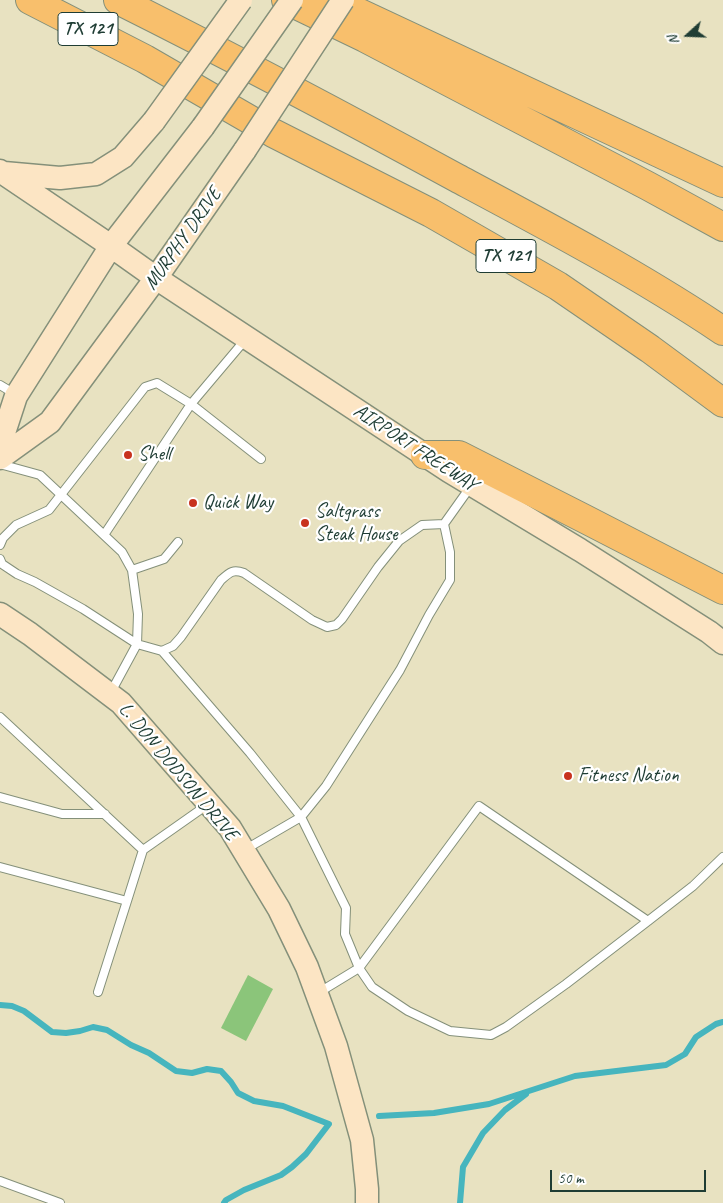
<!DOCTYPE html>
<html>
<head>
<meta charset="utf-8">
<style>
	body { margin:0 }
	#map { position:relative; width:723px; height:1203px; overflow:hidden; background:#e8e2c1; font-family:Caveat,sans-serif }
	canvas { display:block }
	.north { position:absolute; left:663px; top:10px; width:50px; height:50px; -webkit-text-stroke:4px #fff; paint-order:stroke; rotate:250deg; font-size:14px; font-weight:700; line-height:20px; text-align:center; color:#1f3d34 }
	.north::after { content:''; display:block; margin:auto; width:18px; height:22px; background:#1f3d34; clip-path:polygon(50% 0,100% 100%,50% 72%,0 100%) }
	.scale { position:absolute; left:550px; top:1170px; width:156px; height:22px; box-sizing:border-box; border:2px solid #1f3d34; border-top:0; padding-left:6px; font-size:15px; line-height:18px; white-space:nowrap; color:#1f3d34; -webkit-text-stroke:4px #fff; paint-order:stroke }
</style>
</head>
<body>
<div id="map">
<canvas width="723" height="1203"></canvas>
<div class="north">N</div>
<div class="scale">50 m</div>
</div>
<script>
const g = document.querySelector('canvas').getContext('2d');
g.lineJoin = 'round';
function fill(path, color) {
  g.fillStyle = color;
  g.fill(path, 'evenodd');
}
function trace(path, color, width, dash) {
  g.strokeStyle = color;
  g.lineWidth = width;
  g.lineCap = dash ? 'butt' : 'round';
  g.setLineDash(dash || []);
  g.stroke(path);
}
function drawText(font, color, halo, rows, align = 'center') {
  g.font = font + ' Caveat,sans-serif';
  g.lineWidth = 4.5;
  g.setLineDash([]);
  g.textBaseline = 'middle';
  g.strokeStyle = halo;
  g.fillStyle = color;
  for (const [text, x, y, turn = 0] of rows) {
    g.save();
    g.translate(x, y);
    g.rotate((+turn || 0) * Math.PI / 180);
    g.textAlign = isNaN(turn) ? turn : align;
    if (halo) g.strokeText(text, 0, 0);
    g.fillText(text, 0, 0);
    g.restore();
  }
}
fill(new Path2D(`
	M248,975L273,989L246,1041L221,1028Z`), '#8bc57a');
trace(new Path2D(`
	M0,1005L12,1006L24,1011L52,1032L66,1033L80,1031L93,1027L107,1030L131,1045L149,1053L176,1071L192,1073L207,1069L221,1071L231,1082L238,1093L254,1101L283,1106L329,1124L306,1154L292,1167L281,1175L244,1190L226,1200L224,1203
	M379,1116L434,1113L489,1104L575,1076L666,1065L685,1054L696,1037L716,1024L723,1022
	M460,1203L463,1167L483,1133L505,1110L526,1094`), '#46b5be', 6);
const lane = new Path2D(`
	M0,385L15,394
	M0,464L40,475L122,552L132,570L138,614L137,644L83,609L35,582L17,574L2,564L0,559
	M104,535L191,404L261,459
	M0,545L3,538L16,525L49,510L145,387L157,383L191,404L245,340
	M132,570L164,559L178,542
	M162,651L173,646L181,637L221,580C230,572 233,569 244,573L312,620L327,627L336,625L342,619L378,567L399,541L422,525L444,524
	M111,692L137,644L162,651L250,753L301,817L246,849
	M0,717L143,850L207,805
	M0,797L62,814H105
	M0,867L127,901L143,850
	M359,968L345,934L346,908L301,817L326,786L400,670L429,615L450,580V552L444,524L471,486
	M359,968L479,806L648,921
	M98,992L127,901
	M318,993L359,968L372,987L408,1011L450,1031L491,1035L506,1027L566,984L648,921L693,886L723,857
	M0,1181L60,1203`);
const secondary = new Path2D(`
	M0,171L111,246L156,278L449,471L580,550L709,632L723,643
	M4,173L60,178L96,174L123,157L154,121
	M0,445L16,396L111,246L203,127
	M0,458L50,422L156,278L245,150
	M0,614L30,634L121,703L230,828L279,909L307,967L336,1046L362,1140L367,1189V1203`);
const highway = new Path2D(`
	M30,0L145,59L273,133L431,213L558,286L650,349L723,403
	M118,0C232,57 345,117 457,178C547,226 638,274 723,331
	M286,0L365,38L648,186L723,227
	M332,0L723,183
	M425,455H459L585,519L723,590`);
trace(lane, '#84907a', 10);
trace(secondary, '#84907a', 25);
trace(highway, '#84907a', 30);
trace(lane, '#fff', 8);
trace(secondary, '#fce5c4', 22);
trace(highway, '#f8bf6c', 28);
const secondaryBridge = new Path2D(`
	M154,121L241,0
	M203,127L292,0
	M245,150L343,0`);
trace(secondaryBridge, '#84907a', 25, []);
trace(secondaryBridge, '#fce5c4', 22);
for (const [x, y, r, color] of [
	[128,455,5,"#c8321e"],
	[193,503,5,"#c8321e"],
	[305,523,5,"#c8321e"],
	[568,776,5,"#c8321e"]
]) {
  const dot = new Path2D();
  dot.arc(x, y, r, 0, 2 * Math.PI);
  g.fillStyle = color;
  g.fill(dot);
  trace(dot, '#fff', 2);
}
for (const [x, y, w] of [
	[88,29,60],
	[506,256,60]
]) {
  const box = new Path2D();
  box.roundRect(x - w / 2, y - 16.5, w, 33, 4);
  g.fillStyle = '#fff';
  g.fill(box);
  trace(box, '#1f3d34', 1);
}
drawText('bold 19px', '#1f3d34', null, [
	["TX 121",88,29],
	["TX 121",506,256]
]);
drawText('20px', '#1f3d34', '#fff', [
	["MURPHY DRIVE",183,239,-55],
	["AIRPORT FREEWAY",415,448,33],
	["L. DON DODSON DRIVE",178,772,50]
]);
drawText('20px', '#1f3d34', '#fff', [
	["Shell",138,455],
	["Quick Way",203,503],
	["Saltgrass",315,512],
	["Steak House",315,535],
	["Fitness Nation",578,776]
], 'left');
</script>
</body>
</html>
